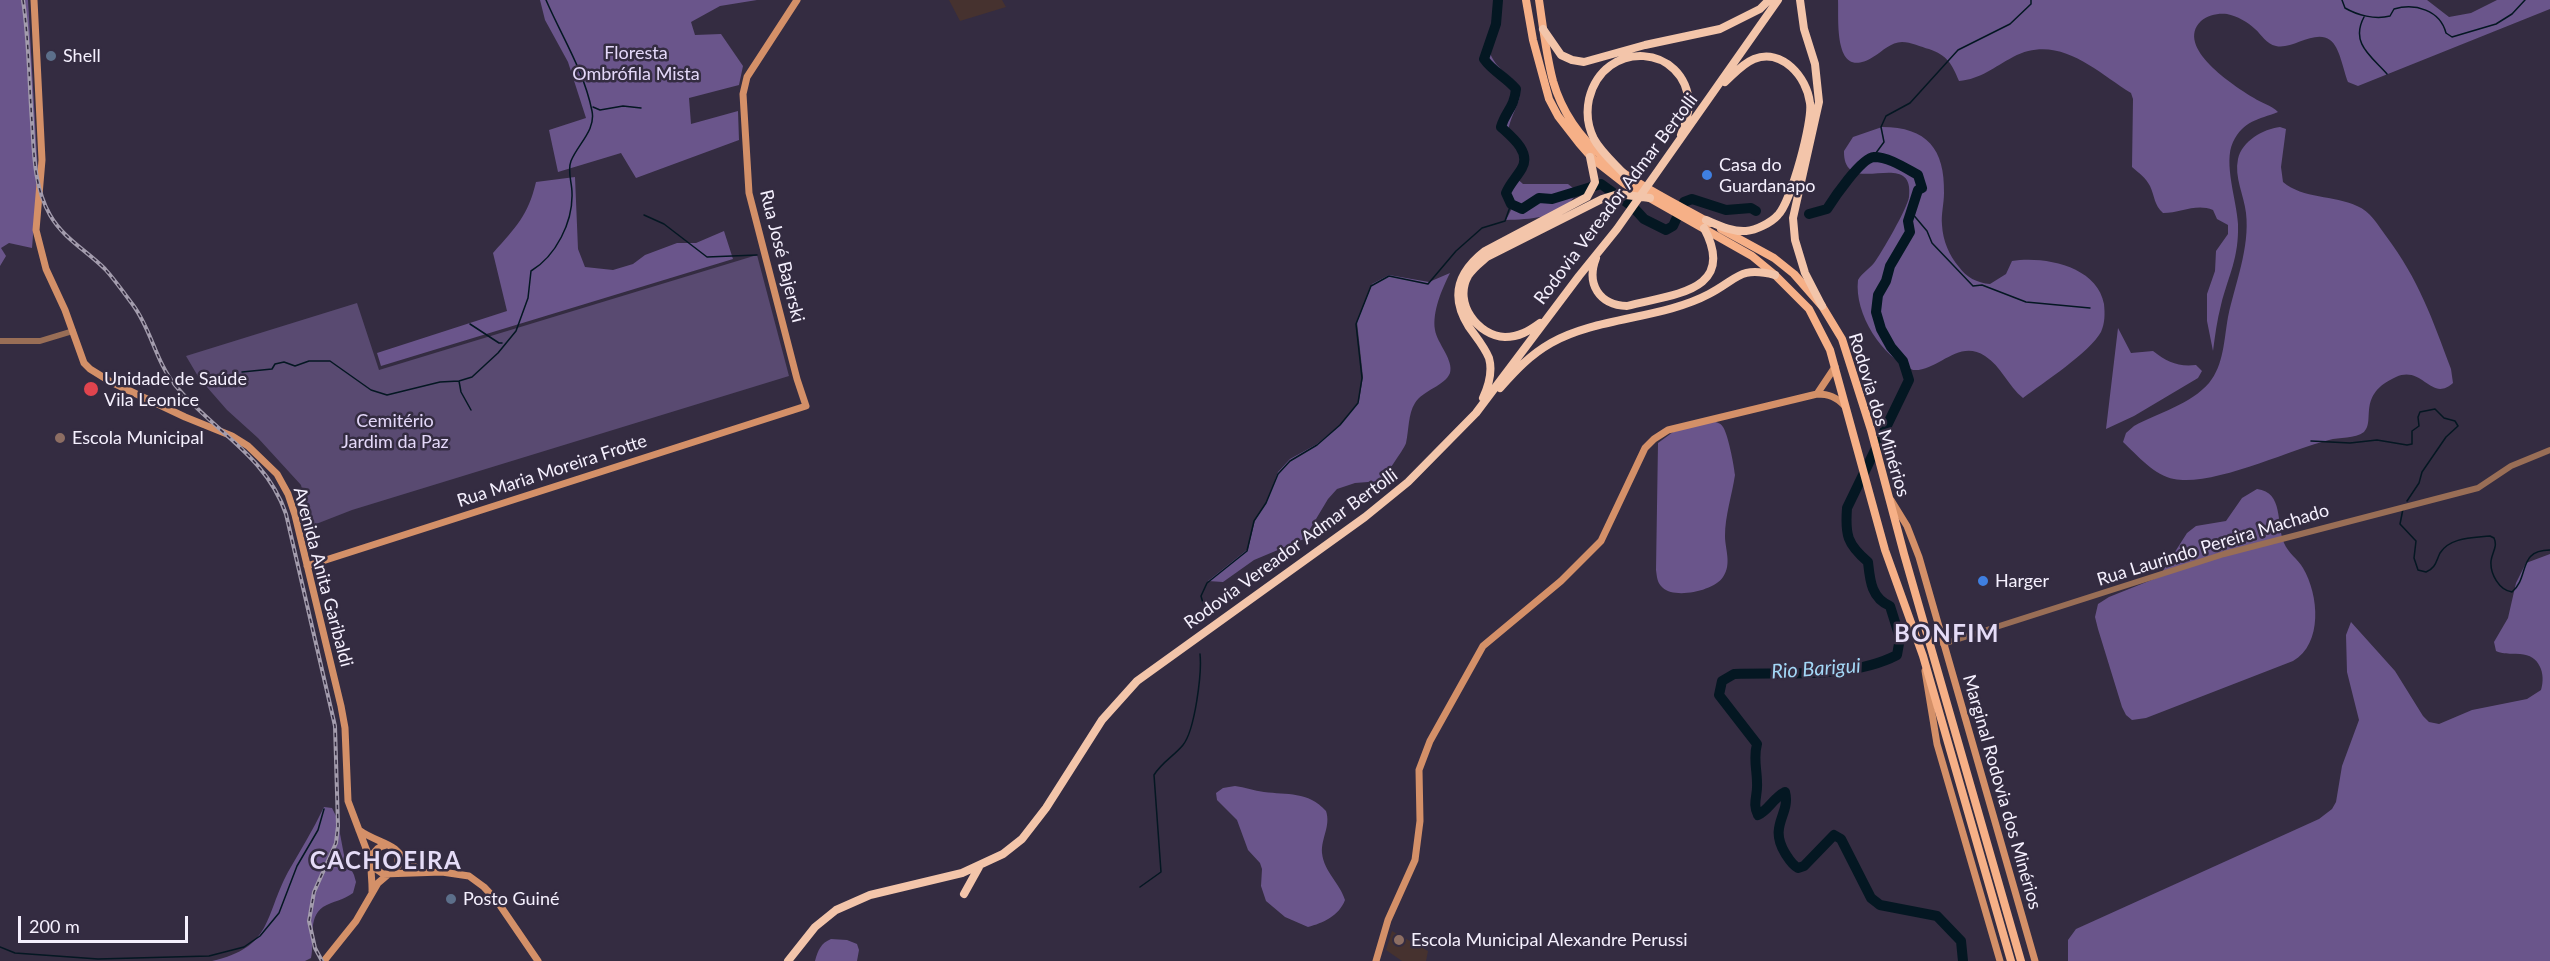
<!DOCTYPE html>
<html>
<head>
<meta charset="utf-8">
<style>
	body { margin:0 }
	#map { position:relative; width:2550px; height:961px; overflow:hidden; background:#342c41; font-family:Lato,sans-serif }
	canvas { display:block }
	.scale { position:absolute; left:18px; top:916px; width:170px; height:27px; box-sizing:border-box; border:3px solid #f5f0fe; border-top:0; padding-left:8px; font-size:18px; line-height:21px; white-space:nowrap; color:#f5f0fe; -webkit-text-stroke:4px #342c41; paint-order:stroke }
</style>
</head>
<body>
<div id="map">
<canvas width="2550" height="961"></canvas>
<div class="scale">200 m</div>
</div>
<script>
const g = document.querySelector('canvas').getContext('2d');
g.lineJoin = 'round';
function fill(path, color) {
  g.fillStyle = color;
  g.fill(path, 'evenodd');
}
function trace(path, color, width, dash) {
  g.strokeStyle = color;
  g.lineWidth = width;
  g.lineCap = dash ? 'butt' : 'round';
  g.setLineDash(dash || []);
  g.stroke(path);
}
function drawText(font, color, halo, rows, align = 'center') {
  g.font = font + ' Lato,sans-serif';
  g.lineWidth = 5;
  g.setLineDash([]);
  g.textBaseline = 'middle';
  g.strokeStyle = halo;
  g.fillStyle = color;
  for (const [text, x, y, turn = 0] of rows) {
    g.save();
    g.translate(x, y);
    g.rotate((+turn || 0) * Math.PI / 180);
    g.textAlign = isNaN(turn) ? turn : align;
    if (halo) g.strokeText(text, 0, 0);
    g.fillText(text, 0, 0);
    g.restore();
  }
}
fill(new Path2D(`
	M949,0H1002L1006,7L960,21Z
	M1392,931L1428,951L1426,961H1402L1386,950Z`), '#46322f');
fill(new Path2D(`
	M757,255L789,376L352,510L311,526L301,485L258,438L227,410L199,378L186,356L357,303L379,370Z`), '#594a71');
fill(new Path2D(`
	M0,0H28L38,174L32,248L9,243L1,248L6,256L0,266Z
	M540,0H757L720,6L691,22L695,35L721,34L743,66L739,85L689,98L691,124L738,111L739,140L636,178L621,153L558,172L549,130L586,118L568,62L545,20Z
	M1838,0H2427L2449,17L2471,13L2497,0H2550V9L2358,86L2348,82C2343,70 2340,47 2330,40C2315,29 2292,50 2276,46C2266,44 2262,35 2255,29C2248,22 2237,16 2227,14C2218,13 2208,15 2201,21C2174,47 2234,86 2254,98C2261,103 2271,105 2278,112C2258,120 2244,120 2233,142C2223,163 2237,201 2238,224C2239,258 2229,274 2221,305C2217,320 2215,336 2213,351L2207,321V294L2215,271L2216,251L2228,234V225L2217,219L2213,210C2196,203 2181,213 2163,213C2154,205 2155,197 2150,186C2146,178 2139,173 2132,167L2133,99L2131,93C2095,71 2059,33 2013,57C1994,67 1981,79 1959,81C1952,64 1947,55 1929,49C1921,47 1911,42 1902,42C1891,42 1883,51 1873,57C1833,82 1839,20 1838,0Z
	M1487,46C1490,54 1493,61 1499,67C1505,75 1519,80 1520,92C1521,102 1509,118 1508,133L1502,126L1513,103L1514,90C1497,76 1481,72 1487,46Z
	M1882,127C1927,127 1945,149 1944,193C1944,204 1941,214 1942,225C1943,241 1949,255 1959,267C1966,277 1977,283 1990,284L2006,274L2012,261C2044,256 2097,266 2104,304C2105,314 2105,323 2101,332C2090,352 2043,383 2023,398C2008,386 2001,366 1985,356C1958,338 1938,372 1913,370C1882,357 1854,314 1858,280C1862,273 1869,269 1874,263C1881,254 1908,207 1909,197C1915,145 1843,201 1844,151L1853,137Z
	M2280,127L2286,129L2281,167L2283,182C2303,199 2334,195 2357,206C2370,211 2378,225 2386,236C2419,280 2432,318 2451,369L2453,383C2431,403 2423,365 2396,377C2356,395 2376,420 2364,432C2355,439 2339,437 2329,440C2289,450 2212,487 2174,479C2155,476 2137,455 2123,442L2126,433L2134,426C2158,413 2191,404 2209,383C2224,365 2224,339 2228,317C2235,284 2250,248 2246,213C2244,195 2234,177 2238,159C2242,141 2263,129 2280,127Z
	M1514,176L1523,184H1568L1573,188L1574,197C1559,219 1529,219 1506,220L1513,206L1506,191Z
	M575,177L578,249L585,267L613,270L633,264L645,255L677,243H696L724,231L733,259L381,366L377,353L507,311L493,253C516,227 528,216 536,182Z
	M1450,273C1442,289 1432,312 1435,330C1437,343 1454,360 1450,373C1445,386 1423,390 1415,403C1408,414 1409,430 1406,443C1406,446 1385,476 1381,481L1355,483L1337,489L1328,499L1304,539L1254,560L1223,582L1208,581L1248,549L1255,520L1267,501L1278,472L1290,459L1317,444L1341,424L1359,401L1363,377L1357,322L1372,284L1389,275L1429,282Z
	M2118,328L2131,353L2153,351C2167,362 2178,367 2196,365L2202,371L2198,378L2134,416L2106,429Z
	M1710,421C1715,422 1720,422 1723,427C1728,434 1734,465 1735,475C1732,495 1725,516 1725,536C1725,549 1732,564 1723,577C1714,591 1675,599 1663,588C1657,583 1657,577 1656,570L1658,443L1673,432Z
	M2257,489C2284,492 2276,524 2284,543C2288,553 2298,559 2303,568C2319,595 2323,644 2293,661L2146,718L2132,720L2126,715L2122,707L2098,629L2095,617L2098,604L2109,597L2159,577L2187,533L2196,526L2226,521L2242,498Z
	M2550,554V961H2068V940L2076,929L2319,819L2332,809L2336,802L2342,766L2359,720L2347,672L2346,635L2351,622L2395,671L2423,716L2429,722L2439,724L2472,710L2527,699L2541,690C2546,674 2540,655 2520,654C2511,653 2505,655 2496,651L2494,642L2508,618L2516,583L2526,563Z
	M1235,786C1245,787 1254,791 1264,792C1287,795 1308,791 1326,811C1331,826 1321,838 1322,853C1324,872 1340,883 1345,900C1339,916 1323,923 1308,927L1285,917L1266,901L1261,886L1262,869L1260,863L1248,850L1237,820L1217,800L1216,793L1223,788Z
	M324,807L332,808L337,818L344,855L354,875L356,882L353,893C344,900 333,901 323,907C307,918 315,942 311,958L305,961H212C273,947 264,917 288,872C300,851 313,830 324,807Z
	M831,939L847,940L857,944L859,950L857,961H815C818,950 821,943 831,939Z`), '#6a558b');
trace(new Path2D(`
	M2342,0L2345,8C2357,15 2375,20 2390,16L2394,9C2415,3 2440,10 2446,33L2452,37L2496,24L2512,14L2525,0
	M2364,17C2350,43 2371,56 2387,74
	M593,107L600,110L623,106L641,108
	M1873,157L1884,142L1881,127L1886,116L1910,103L1958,50L2010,24L2031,4V0
	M1911,212L1927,231L1932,243L1973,286L1982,285L2026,302L2090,308
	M644,215L664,224L707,257L757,255
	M470,324L499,343H502
	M242,372L272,369L275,364L284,362L295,366L309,361H330L371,390L387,395L440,382L459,381L472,377L498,353L516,331L528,298L531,271C556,256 573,222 572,193C572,182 567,171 571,161C578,144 596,130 592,111C584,71 562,37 546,0
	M459,381L461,392L471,410
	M2311,441L2350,443L2377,440L2407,445L2412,444V431L2419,426L2418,417L2420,412L2435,409L2444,418L2455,421L2458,426L2446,437L2422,472L2419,483L2407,501
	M2403,509L2400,524L2416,541L2414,558L2418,570L2426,572C2436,568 2436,561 2440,553C2450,537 2473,538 2490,536L2494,538C2498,547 2492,552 2491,561C2490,574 2499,590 2512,592C2530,577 2517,550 2550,550
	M1203,603L1201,596L1207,583L1247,551L1254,521L1266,503L1278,474L1290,461L1317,445L1340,425L1358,403L1362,378L1356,324L1371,286L1389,276L1428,284L1456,251L1482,228L1505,221L1511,204
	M1140,887L1161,872L1154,775C1162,762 1174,756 1183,745C1195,730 1202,673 1200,654
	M0,947L15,953L98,959L209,956L244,947L260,936L279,913L297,866L318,830L324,809`), '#041722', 1.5);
trace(new Path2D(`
	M1498,0L1496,24L1484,59C1493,72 1505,76 1516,89C1514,109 1506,110 1501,127C1512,137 1531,152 1522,168C1517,177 1510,183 1506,193L1511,204L1522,209L1539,198L1552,199L1601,184L1633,207L1644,219L1666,230L1673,226L1684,202L1692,199L1726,210L1751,208L1756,211
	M1809,214L1827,209C1834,198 1861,158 1874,157C1889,157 1905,168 1918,175L1922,188L1918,190L1908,221L1910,232L1890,266L1886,281L1878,295L1876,312L1881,329L1891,347L1903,361L1909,380L1847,508C1845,535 1847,544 1868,562C1870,580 1871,598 1890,606L1900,638L1897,655C1851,679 1786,672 1734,674L1722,681L1719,695L1757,744C1753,758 1757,769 1757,783C1758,795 1752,804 1758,815C1769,810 1773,798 1785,792C1791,814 1768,825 1785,853C1789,859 1791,864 1798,868L1804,866L1834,835L1841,839L1871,898L1880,905L1937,916L1961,941L1963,961`), '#041722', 10);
trace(new Path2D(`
	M0,341H40L73,331
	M1943,644L2224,554L2478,488L2511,466L2550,450`), '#996e56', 6);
trace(new Path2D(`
	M34,0L42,160L36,230L46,269L65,310L84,363L90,369L111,382L185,417L232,436L248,446L277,474L288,494L295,515L341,706L345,728L348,801L373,867L383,874L442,872L469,876L484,887L497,901L538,961
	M1817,394L1835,367
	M1891,500L1907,526L1919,557L2035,961
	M307,566L806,406L797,379L749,193L743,94L747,77L797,0
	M1925,671L1937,744L2000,961
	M359,830C371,839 386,842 395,849C404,857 409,866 422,870
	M372,891C373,875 364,849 386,845
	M324,961L356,921L378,883L398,866V853
	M1376,961L1388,920L1415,860L1420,821L1419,770L1430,741L1483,646L1561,581L1601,541L1645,448L1654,439L1668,430L1817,394C1829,394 1836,397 1845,406`), '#d49068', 7);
trace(new Path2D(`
	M1526,0L1533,40L1549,99L1558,116L1579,143L1593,159L1625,184L1752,256L1775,275L1809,309L1830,350L1885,550L1923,656L2011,961
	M1539,0C1543,27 1546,54 1553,81C1575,158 1646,187 1710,223
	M1721,229L1774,258L1794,274L1822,306L1842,339L1871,430L1904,554L2021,961`), '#f6b087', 8);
trace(new Path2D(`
	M1800,0L1804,29L1815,64L1819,102L1793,218L1795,240L1805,273L1822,306
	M1543,29L1561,55L1572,60L1584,62L1645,45L1720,29L1760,9L1769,0
	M1624,174C1615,164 1601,152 1594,139C1588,127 1586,113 1589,99C1604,38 1686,44 1689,104C1689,114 1685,125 1681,135
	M1706,220C1718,225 1732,232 1746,231C1756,230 1771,223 1778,215C1791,202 1813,121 1810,103C1807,77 1782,48 1754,59C1742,64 1734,74 1725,82
	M1596,258C1586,284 1599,305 1627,306C1672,294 1738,292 1704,228
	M1540,323C1529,331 1519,337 1505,337C1478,336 1453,303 1468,276C1473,268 1480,263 1487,257L1602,199L1618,194L1650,198
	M1500,388C1516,370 1530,355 1551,343C1597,317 1662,319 1709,294C1738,279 1739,266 1775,275
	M1483,398C1489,385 1493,372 1489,358C1484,346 1476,337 1469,327C1449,296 1458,272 1485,251L1587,197L1595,182L1590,157
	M964,894L979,867
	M788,961L815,927L836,910L870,895L962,873L1003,854L1022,839L1046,808L1102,720L1137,681L1365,517L1408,482L1476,413L1579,276L1617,229L1778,0`), '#f3c5aa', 8);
const rail = new Path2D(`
	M23,0C29,40 29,82 32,122C34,154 34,187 50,215C63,238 87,251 105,269C115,280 124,293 133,305C151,329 156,362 175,385C213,431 266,455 286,514L335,726L338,826L336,843L314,892L309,921L315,948L322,961`);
trace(rail, '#a39cad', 4);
trace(rail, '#342c41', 1.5, [4.5]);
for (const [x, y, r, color] of [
	[51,56,6,"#5c6f8a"],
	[1707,175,6,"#3f7fe0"],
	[91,389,8,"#e0444e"],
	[60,438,6,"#8d6e63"],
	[1983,581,6,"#3f7fe0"],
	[451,899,6,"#5c6f8a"],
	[1399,940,6,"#8d6e63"]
]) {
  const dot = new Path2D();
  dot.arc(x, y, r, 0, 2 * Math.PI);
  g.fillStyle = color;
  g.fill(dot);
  trace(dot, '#342c41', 2);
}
drawText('18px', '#e4d8f9', '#342c41', [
	["Floresta",636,53],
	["Ombrófila Mista",636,74],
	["Cemitério",395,421],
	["Jardim da Paz",395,442]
]);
drawText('18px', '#f5f0fe', '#342c41', [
	["Shell",63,56],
	["Casa do",1719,165],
	["Guardanapo",1719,186],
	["Unidade de Saúde",104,379],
	["Vila Leonice",104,400],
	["Escola Municipal",72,438],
	["Harger",1995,581],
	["Posto Guiné",463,899],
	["Escola Municipal Alexandre Perussi",1411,940]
], 'left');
drawText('18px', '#f5f0fe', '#342c41', [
	["Rodovia Vereador Admar Bertolli",1616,199,-53],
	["Rua José Bajerski",782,256,76],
	["Rodovia dos Minérios",1879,415,73],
	["Rua Maria Moreira Frotte",552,471,-18],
	["Rua Laurindo Pereira Machado",2213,545,-17],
	["Rodovia Vereador Admar Bertolli",1291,549,-36],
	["Avenida Anita Garibaldi",323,577,75],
	["Marginal Rodovia dos Minérios",2002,792,74]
]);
drawText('italic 20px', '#a3d7f6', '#342c41', [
	["Rio Barigui",1816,669,-4]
]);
g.letterSpacing = '1.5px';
drawText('bold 24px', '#e5dcf7', '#342c41', [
	["BONFIM",1947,634],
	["CACHOEIRA",386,861]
]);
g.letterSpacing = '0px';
</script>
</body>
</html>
